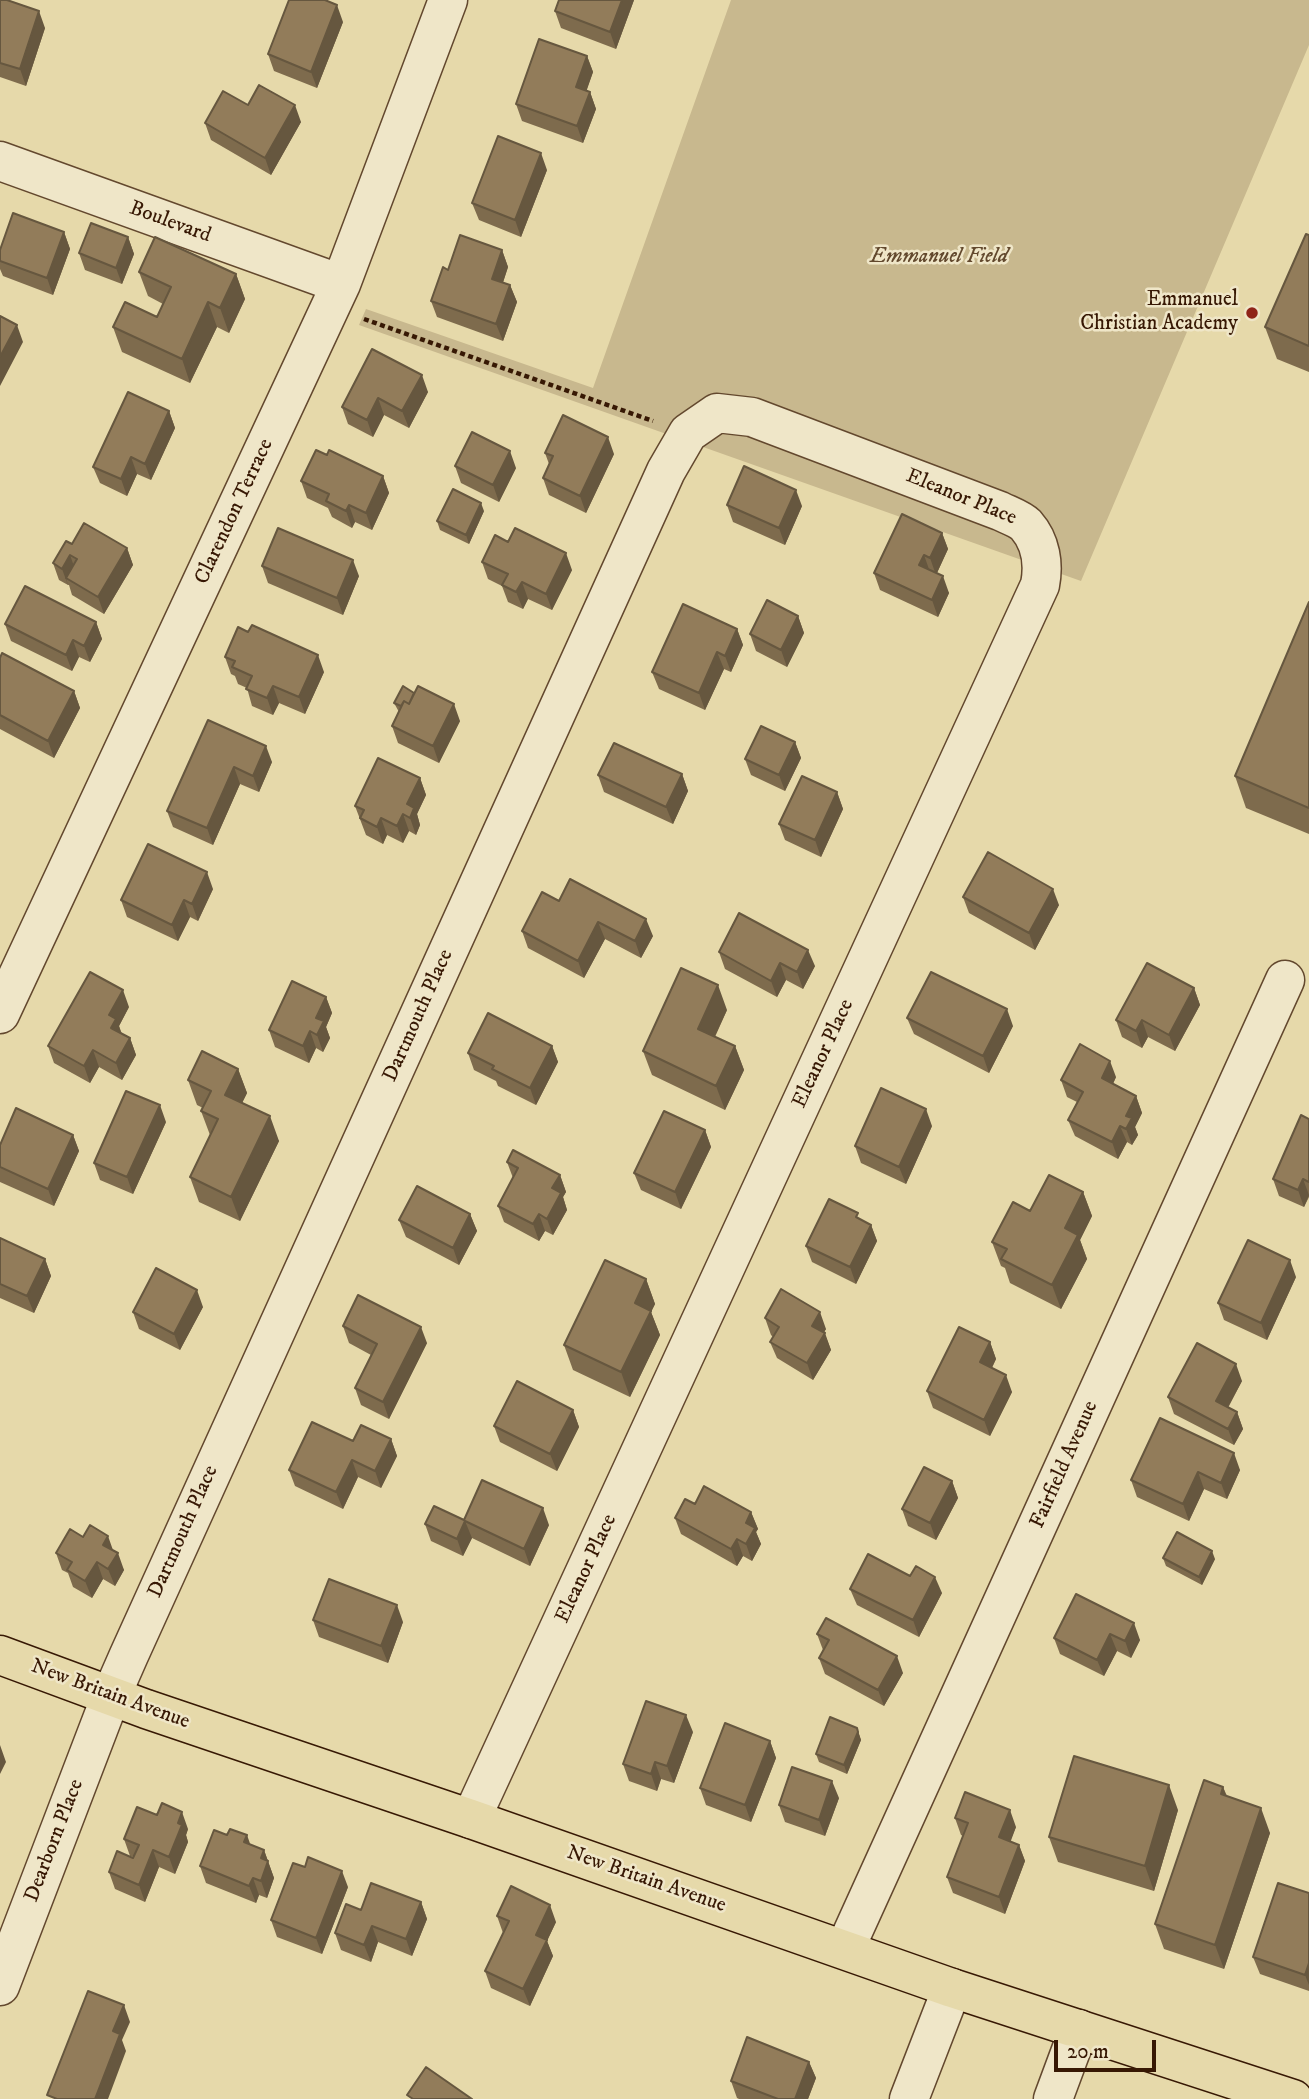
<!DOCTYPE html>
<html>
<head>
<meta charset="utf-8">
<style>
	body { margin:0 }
	#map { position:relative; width:1309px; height:2099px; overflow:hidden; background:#e6d9aa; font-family:"IM FELL DW Pica",serif }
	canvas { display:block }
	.scale { position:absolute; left:1054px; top:2040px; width:102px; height:32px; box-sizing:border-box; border:4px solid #371804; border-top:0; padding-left:9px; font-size:21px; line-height:24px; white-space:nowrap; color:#371804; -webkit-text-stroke:5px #efe6c8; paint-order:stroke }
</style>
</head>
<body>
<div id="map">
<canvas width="1309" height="2099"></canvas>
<div class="scale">20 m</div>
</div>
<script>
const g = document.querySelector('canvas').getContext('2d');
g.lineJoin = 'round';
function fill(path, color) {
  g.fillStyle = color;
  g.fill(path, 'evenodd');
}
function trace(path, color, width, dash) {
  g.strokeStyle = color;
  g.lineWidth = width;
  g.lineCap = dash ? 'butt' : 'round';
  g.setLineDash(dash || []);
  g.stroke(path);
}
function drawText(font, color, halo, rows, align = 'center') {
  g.font = font + ' "IM FELL DW Pica",serif';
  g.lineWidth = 5;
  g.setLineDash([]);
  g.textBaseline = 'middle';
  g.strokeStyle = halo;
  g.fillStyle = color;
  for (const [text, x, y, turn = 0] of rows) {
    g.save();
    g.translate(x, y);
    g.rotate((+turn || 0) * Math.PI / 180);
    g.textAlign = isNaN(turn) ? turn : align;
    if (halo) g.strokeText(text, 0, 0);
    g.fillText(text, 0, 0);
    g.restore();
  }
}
fill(new Path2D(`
	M731,0H1309V45L1081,581L359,325L366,309L593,388Z`), '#c8b88e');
const minor = new Path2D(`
	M0,161L341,284
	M0,1014L341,284L448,0
	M845,1949L1285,980
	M0,1986L111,1696L129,1655L666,471L688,433L717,413L752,417L1000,511C1008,515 1020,519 1026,525C1041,542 1044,564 1040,585L471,1819
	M909,2099L952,1988
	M1053,2099L1079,2029`);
const major = new Path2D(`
	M0,1655L146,1709L471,1819L952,1988L1293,2099`);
trace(minor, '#63482e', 41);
trace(major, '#371804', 41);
trace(new Path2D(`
	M364,319L653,421`), '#371804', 4.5, [5, 3.5]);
trace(minor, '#efe6c8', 38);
trace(major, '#e6d9aa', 38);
fill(new Path2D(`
	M0,0L45,28L26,86L0,77Z
	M634,0L616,49L561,28L555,11Z
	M343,22L317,88L274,71L268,54Z
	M587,56L593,72L586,91L590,92L596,109L583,143L522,121L516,104Z
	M248,105L301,122L271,175L211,140L205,123Z
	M547,170L521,237L479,220L472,203Z
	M64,232L70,249L53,295L3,276L0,269V250Z
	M1309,235V372L1277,359L1265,327Z
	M128,237L134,254L122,284L85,270L79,253Z
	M502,250L508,267L503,282L510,285L517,302L503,341L437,317L431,301L448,270Z
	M139,272L236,274L245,299L229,333L217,327L190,383L122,352L113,327L157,317L163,304L148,296Z
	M372,349L428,392L409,428L384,415L373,437L348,424L342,407Z
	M169,411L175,428L151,480L137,474L127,496L100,483L93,467Z
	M545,453L614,454L586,513L549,495L543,478L549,464Z
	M327,455L383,476L389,493L372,530L355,522L352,528L332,517L328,508L307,498L301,481Z
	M455,466L516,468L499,502L461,483Z
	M727,505L802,506L785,545L733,522Z
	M484,511L469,544L440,530L437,521Z
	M942,533L948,549L937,573L949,593L938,617L880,590L874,573Z
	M72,544L127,548L133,565L104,614L72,595L69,585H68L59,580L53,563Z
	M482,562L572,570L552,610L528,599L523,609L508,602L502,586L488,579Z
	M262,566L359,576L343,615L268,583Z
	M1309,602V834L1246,808L1235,776Z
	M798,616L804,633L787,667L756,651L750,634Z
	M96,622L102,639L90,662L79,657L72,671L11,641L5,624Z
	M737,629L743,645L731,672L724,669L705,710L659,689L652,672Z
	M225,657L324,672L305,714L279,703L273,715L252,706L247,688L238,684L235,676L231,674Z
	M0,658L74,691L80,708L54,758L0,729Z
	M394,703L460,721L439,763L398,743L392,726L399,712Z
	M208,720L272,762L259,792L240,784L213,845L173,827L167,811Z
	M795,742L801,758L785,791L751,775L745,759Z
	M682,774L688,791L673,824L604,792L598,775Z
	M420,778L426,795L417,814L420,825L416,835L409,831L403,843L387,835L383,844L366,835L355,806Z
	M837,792L843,809L821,857L785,840L779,824Z
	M213,889L198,921L190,917L178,941L127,917L121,900Z
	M963,897L1059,905L1035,950L969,913Z
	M559,901L653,936L641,958L605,939L584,978L528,948L522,931Z
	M719,952L815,966L803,989L786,980L777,997L725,969Z
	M1194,988L1200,1005L1175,1051L1148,1037L1142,1048L1122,1037L1116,1020Z
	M326,997L332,1013L326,1027L330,1038L323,1052L316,1048L309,1063L275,1047L269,1030Z
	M129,1007L119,1026L122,1034L130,1038L136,1055L122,1080L99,1067L90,1083L54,1063L48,1046Z
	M727,1010L715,1037L735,1046L744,1070L725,1110L652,1075L643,1051Z
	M907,1018L1013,1026L989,1073L914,1034Z
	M552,1046L558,1062L536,1105L498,1086L496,1081L474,1070L468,1053Z
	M238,1069L247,1093L242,1103L279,1141L240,1221L199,1202L190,1177L210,1135L201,1111L203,1108L197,1105L188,1080Z
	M1116,1077L1113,1084L1136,1096L1142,1113L1135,1127L1138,1135L1132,1145L1127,1142L1118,1159L1075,1136L1068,1120L1077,1102L1067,1097L1061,1080Z
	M1309,1119V1197L1304,1207L1279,1196L1273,1179Z
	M166,1122L133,1194L100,1180L94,1163Z
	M932,1126L906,1184L861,1163L855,1146Z
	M705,1130L711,1147L681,1209L641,1190L634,1173Z
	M73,1135L79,1151L54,1206L0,1182V1145Z
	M507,1162L560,1175L566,1192L563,1197L567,1210L553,1235L545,1231L539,1241L504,1222L498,1206L513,1178Z
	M1083,1192L1092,1216L1080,1240L1087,1259L1061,1309L1010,1283L1005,1268L1001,1266L992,1242Z
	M470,1214L477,1231L459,1265L406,1237L399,1220Z
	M860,1220L871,1225L877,1241L856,1284L812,1262L806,1246Z
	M0,1238L45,1259L51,1276L34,1313L0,1298Z
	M1296,1277L1267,1340L1224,1320L1218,1303Z
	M646,1279L655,1304L651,1312L660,1335L630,1397L573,1370L564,1345Z
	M203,1307L180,1350L139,1329L133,1312Z
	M765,1318L826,1329L824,1332L831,1350L813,1380L777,1358L770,1342L773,1337L771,1335Z
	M343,1326L427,1343L389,1419L361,1405L355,1388L371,1355L349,1343Z
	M990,1342L996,1359L992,1368L1012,1392L990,1436L933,1408L927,1391Z
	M1242,1381L1228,1408L1237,1412L1243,1429L1234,1445L1174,1414L1168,1397Z
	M573,1410L579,1427L557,1471L500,1442L494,1426Z
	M1160,1418L1240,1470L1227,1499L1204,1489L1189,1521L1137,1497L1131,1480Z
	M391,1439L397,1456L381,1488L358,1477L343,1509L295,1486L289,1470Z
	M952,1481L958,1498L936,1540L908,1526L902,1509Z
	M695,1504L751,1512L758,1529L756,1532L761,1544L752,1561L743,1556L737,1566L681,1534L675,1518Z
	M464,1520L549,1525L530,1566L472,1538L463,1556L431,1541L425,1524Z
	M83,1537L113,1551L124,1570L115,1586L103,1579L92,1598L73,1587L68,1573L62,1570L56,1553Z
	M1163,1558L1215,1559L1202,1585L1166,1566Z
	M910,1576L942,1593L919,1637L857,1605L850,1589Z
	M1076,1594L1140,1640L1131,1658L1117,1651L1104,1676L1060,1654L1054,1638Z
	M313,1620L403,1622L388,1663L319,1637Z
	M817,1634L903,1673L884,1706L825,1674L819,1658L823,1650Z
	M857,1728L861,1740L847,1774L819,1762L816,1754Z
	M693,1732L674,1783L661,1779L657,1791L629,1781L623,1764Z
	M770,1741L776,1758L751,1822L706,1805L700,1788Z
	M1223,1787L1227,1796L1270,1833L1224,1969L1164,1949L1155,1924Z
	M839,1798L825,1836L785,1822L779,1805Z
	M1178,1810L1154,1891L1058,1862L1049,1837Z
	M955,1818L1016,1827L1010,1841L1019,1845L1025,1861L1005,1914L953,1893L947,1877L963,1836L961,1835Z
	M188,1829L186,1835L188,1842L175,1874L159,1867L145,1902L115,1889L109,1872L134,1857L130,1856L124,1839Z
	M250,1844L264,1850L274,1878L267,1898L259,1895L256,1903L206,1883L200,1866Z
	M348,1887L322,1954L277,1937L271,1920Z
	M1309,1893V1991L1260,1974L1253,1957Z
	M421,1902L427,1919L412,1956L378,1942L371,1962L341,1950L335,1933L361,1910Z
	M497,1916L556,1922L547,1941L553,1956L530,2006L491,1988L485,1971L503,1933Z
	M809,2062L816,2078L808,2099H739L737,2098L731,2081Z`), '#7e6b4d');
fill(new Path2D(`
	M622,0H634L616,49L610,32Z
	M337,5L343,22L317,88L311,72Z
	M39,11L45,28L26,86L20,69Z
	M587,56L593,72L582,104L576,87Z
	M590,92L596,109L583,143L577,126Z
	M295,105L301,122L271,175L265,158Z
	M541,153L547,170L521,237L515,220Z
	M64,232L70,249L53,295L47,278Z
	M128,237L134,254L122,284L116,268Z
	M502,250L508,267L499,295L492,279Z
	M236,274L245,299L229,333L220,308Z
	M510,285L517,302L503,341L496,324Z
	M208,302L217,327L190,383L182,359Z
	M17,325L23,342L0,386V357Z
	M422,375L428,392L409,428L402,411Z
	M378,398L384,415L373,437L367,420Z
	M169,411L175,428L151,480L145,464Z
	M608,437L614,454L586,513L580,496Z
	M510,451L516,468L499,502L493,485Z
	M131,457L137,474L127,496L121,479Z
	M383,476L389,493L372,530L366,513Z
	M796,490L802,506L785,545L779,528Z
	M481,503L484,511L469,544L466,535Z
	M349,505L355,522L352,528L346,511Z
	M942,533L948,549L936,575L930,558Z
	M127,548L133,565L104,614L98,597Z
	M566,553L572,570L552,610L546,594Z
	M70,555L76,572L66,578L68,585L62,569Z
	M924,555L930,572L919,565Z
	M353,560L359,576L343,615L337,598Z
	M943,576L949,593L938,617L932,600Z
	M522,582L528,599L523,609L516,592Z
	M798,616L804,633L787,667L781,650Z
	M96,622L102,639L90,662L84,646Z
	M737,629L743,645L731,672L725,656Z
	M73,640L79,657L72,671L66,655Z
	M717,652L724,669L705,710L699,693Z
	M318,655L324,672L305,714L299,697Z
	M273,686L279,703L273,715L267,698Z
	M74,691L80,708L54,758L48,741Z
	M454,704L460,721L439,763L433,746Z
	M795,742L801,758L785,791L779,775Z
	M266,746L272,762L259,792L253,776Z
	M234,767L240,784L213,845L207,828Z
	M682,774L688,791L673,824L666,807Z
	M420,778L426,795L417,814L420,825L416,835L410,818L407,804Z
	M837,792L843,809L821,857L815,840Z
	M403,814L409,831L403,843L397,826Z
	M381,818L387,835L383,844L377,827Z
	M207,872L213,889L198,921L192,904Z
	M1053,889L1059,905L1035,950L1029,933Z
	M184,900L190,917L178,941L172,925Z
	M646,919L653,936L641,958L635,941Z
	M598,922L605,939L584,978L578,961Z
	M808,950L815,966L803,989L797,972Z
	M780,963L786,980L777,997L771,981Z
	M718,985L727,1010L707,1053L698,1029Z
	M1194,988L1200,1005L1175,1051L1169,1035Z
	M123,990L129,1007L119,1026L122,1036L111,1028L109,1015Z
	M326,997L332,1013L326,1027L330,1038L323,1052L317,1035L316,1018Z
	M1007,1009L1013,1026L989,1073L983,1056Z
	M1142,1020L1148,1037L1142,1048L1136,1031Z
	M310,1031L316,1048L309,1063L303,1046Z
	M130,1038L136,1055L122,1080L116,1063Z
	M552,1046L558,1062L536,1105L530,1088Z
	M735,1046L744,1070L725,1110L716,1086Z
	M93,1050L99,1067L90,1083L84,1066Z
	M1110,1061L1116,1077L1108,1094L1102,1078Z
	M238,1069L247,1093L234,1119L225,1095Z
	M1136,1096L1142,1113L1135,1127L1138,1135L1132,1145L1126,1129V1116Z
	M160,1105L166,1122L133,1194L127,1177Z
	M926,1109L932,1126L906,1184L899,1167Z
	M270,1116L279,1141L240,1221L231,1197Z
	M1120,1126L1127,1142L1118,1159L1112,1142Z
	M705,1130L711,1147L681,1209L675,1192Z
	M73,1135L79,1151L54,1206L48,1189Z
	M560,1175L566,1192L563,1197L567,1210L553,1235L547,1219L552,1188Z
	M1303,1179L1309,1195L1304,1207L1298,1190Z
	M1083,1192L1092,1216L1080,1240L1087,1259L1061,1309L1052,1285L1065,1228Z
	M470,1214L477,1231L459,1265L453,1248Z
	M539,1214L545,1231L539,1241L533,1224Z
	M871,1225L877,1241L856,1284L850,1267Z
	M45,1259L51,1276L34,1313L27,1296Z
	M1290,1260L1296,1277L1267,1340L1261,1323Z
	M646,1279L655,1304L651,1312L660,1335L630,1397L621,1372L635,1303Z
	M197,1290L203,1307L180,1350L174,1334Z
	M820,1312L826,1329L818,1343L812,1326Z
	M421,1327L427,1343L389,1419L383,1402Z
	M825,1333L831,1350L813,1380L807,1363Z
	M990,1342L996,1359L986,1379L980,1362Z
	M1236,1364L1242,1381L1222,1418L1216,1401Z
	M1006,1375L1012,1392L990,1436L984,1420Z
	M573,1410L579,1427L557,1471L550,1454Z
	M1237,1412L1243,1429L1234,1445L1228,1429Z
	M391,1439L397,1456L381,1488L375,1471Z
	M1234,1453L1240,1470L1227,1499L1221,1483Z
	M352,1460L358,1477L343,1509L336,1492Z
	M1198,1472L1204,1489L1189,1521L1183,1504Z
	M952,1481L958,1498L936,1540L930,1523Z
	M543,1508L549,1525L530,1566L524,1549Z
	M751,1512L758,1529L756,1532L761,1544L752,1561L746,1544V1523Z
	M465,1521L472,1538L463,1556L457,1539Z
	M108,1536L114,1553L103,1545Z
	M737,1539L743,1556L737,1566L731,1549Z
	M1212,1551L1215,1559L1202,1585L1199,1577Z
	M118,1553L124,1570L115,1586L108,1569Z
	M97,1562L103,1579L92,1598L85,1581Z
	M935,1577L942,1593L919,1637L913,1620Z
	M397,1605L403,1622L388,1663L381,1646Z
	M1134,1623L1140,1640L1131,1658L1125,1641Z
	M1110,1634L1117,1651L1104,1676L1097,1660Z
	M897,1656L903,1673L884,1706L878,1690Z
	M686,1715L693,1732L674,1783L667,1766Z
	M857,1728L861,1740L847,1774L844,1765Z
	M770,1741L776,1758L751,1822L745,1805Z
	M0,1745L6,1762L0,1774Z
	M655,1762L661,1779L657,1791L651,1774Z
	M832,1781L839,1798L825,1836L819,1820Z
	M1169,1785L1178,1810L1154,1891L1145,1866Z
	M1223,1787L1232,1811L1221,1794Z
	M1261,1808L1270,1833L1224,1969L1215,1945Z
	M1010,1810L1016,1827L1006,1854L999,1837Z
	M182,1812L188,1829L186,1835L188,1842L175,1874L169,1857L178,1823Z
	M247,1835L253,1852L244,1842Z
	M1019,1845L1025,1861L1005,1914L999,1897Z
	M153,1850L159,1867L145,1902L139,1885Z
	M264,1850L274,1878L267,1898L261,1881V1858Z
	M342,1871L348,1887L322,1954L316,1938Z
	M253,1878L259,1895L256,1903L249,1886Z
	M421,1902L427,1919L412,1956L406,1939Z
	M550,1905L556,1922L547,1941L553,1956L530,2006L523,1989L536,1935Z
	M372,1926L378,1942L371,1962L364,1945Z
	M1309,1963V1985L1305,1975Z
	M124,2005L130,2022L122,2040L126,2051L108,2099H95L113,2031Z
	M809,2062L816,2078L808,2099H795Z`), '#66573f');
const building = new Path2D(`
	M0,0H7L39,11L20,69L0,63Z
	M289,0H325L337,5L311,72L268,54Z
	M559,0H622L610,32L555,11Z
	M539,39L587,56L576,87L590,92L577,126L516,104Z
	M259,85L295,105L265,158L205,123L223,91L248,105Z
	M498,136L541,153L515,220L472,203Z
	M13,213L64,232L47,278L0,261V250Z
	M91,223L128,237L116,268L79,253Z
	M1306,234L1309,235V346L1265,327Z
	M460,235L502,250L492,279L510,285L496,324L431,301L443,267L448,270Z
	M155,237L236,274L220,308L208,302L182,359L113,327L125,302L157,317L171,287L139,272Z
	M0,316L17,325L0,357Z
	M372,349L422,375L402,411L378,398L367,420L342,407Z
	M128,392L169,411L145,464L131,457L121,479L93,467Z
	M563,415L608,437L580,496L543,478L553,456L545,453Z
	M472,432L510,451L493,485L455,466Z
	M316,450L327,455L329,450L383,476L366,513L349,505L346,511L326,501L329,494L301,481Z
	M744,466L796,490L779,528L727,505Z
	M453,489L481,503L466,535L437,521Z
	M902,514L942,533L930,558L924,555L919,565L943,576L932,600L874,573Z
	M84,523L127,548L98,597L66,578L77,559L70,555L62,569L53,563L66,541L72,544Z
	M278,528L353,560L337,598L262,566Z
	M515,528L566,553L546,594L522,582L516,592L502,585L508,574L482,562L495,535L508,542Z
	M25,586L96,622L84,646L73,640L66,655L5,624Z
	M767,600L798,616L781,650L750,634Z
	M1309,602V808L1235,776Z
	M683,604L737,629L725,656L717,652L699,693L652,672Z
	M252,625L318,655L299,697L273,686L267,698L246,689L252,676L232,667L235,661L225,657L238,627L248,632Z
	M2,653L74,691L48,741L0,715V658Z
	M403,686L414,693L409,704L404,701L401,706L394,703Z
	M418,686L454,704L433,746L392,726L404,701L409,704Z
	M208,720L266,746L253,776L234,767L207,828L167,811Z
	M761,726L795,742L779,775L745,759Z
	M614,743L682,774L666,807L598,775Z
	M378,758L420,778L407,804L414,808L410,818L403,814L397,826L381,818L377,827L360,818L364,810L355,806Z
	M802,776L837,792L815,840L779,824Z
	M148,844L207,872L192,904L184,900L172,925L121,900Z
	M988,852L1053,889L1029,933L963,897Z
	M570,879L646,919L635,941L598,922L578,961L522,931L542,892L559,901Z
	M739,913L808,950L797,972L780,963L771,981L719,952Z
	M1147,963L1194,988L1169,1035L1142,1020L1136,1031L1116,1020Z
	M681,968L718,985L698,1029L735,1046L716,1086L643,1051Z
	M90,972L123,990L109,1015L116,1019L111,1028L130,1038L116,1063L93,1050L84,1066L48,1046Z
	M931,972L1007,1009L983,1056L907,1018Z
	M292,981L326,997L316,1018L324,1021L317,1035L310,1031L303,1046L269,1030Z
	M488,1013L552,1046L530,1088L492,1069L494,1066L468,1053Z
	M1080,1044L1110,1061L1102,1078L1136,1096L1126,1116L1132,1118L1126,1129L1120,1126L1112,1142L1068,1120L1083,1092L1061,1080Z
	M202,1051L238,1069L225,1095L270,1116L231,1197L190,1177L218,1119L201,1111L211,1091L188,1080Z
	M881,1088L926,1109L899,1167L855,1146Z
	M126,1091L160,1105L127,1177L94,1163Z
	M16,1108L73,1135L48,1189L0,1167V1145Z
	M664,1111L705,1130L675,1192L634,1173Z
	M1301,1115L1309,1119V1182L1303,1179L1298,1190L1273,1179Z
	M513,1150L560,1175L552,1188L561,1193L547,1219L539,1214L533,1224L498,1206L518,1168L507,1162Z
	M1049,1175L1083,1192L1065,1228L1078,1235L1052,1285L1001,1259L1007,1249L992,1242L1013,1202L1030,1211Z
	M417,1186L470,1214L453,1248L399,1220Z
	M829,1199L858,1213L856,1217L871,1225L850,1267L806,1246Z
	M0,1238L45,1259L27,1296L0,1284Z
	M1248,1240L1290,1260L1261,1323L1218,1303Z
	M605,1260L646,1279L635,1303L651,1311L621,1372L564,1345Z
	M156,1268L197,1290L174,1334L133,1312Z
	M781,1289L820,1312L812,1326L825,1333L807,1363L770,1342L779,1327L765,1318Z
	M358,1295L421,1327L383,1402L355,1388L377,1344L343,1326Z
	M959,1327L990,1342L980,1362L1006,1375L984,1420L927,1391Z
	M1197,1343L1236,1364L1216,1401L1237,1412L1228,1429L1168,1397Z
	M517,1381L573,1410L550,1454L494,1426Z
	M1160,1418L1234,1453L1221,1483L1198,1472L1183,1504L1131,1480Z
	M312,1422L353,1441L361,1425L391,1439L375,1471L352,1460L336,1492L289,1470Z
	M924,1467L952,1481L930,1523L902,1509Z
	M482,1480L543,1508L524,1549L465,1521L457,1539L425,1524L434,1506L464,1520Z
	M704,1486L751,1512L746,1523L755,1528L746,1544L737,1539L731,1549L675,1518L685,1499L695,1504Z
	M90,1525L108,1536L103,1545L118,1553L108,1569L97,1562L85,1581L67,1570L72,1562L56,1553L70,1529L83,1537Z
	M1177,1532L1212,1551L1199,1577L1163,1558Z
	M868,1554L910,1576L916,1566L935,1577L913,1620L850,1589Z
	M329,1579L397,1605L381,1646L313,1620Z
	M1076,1594L1134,1623L1125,1641L1110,1634L1097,1660L1054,1638Z
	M826,1618L897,1656L878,1690L819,1658L829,1640L817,1634Z
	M646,1701L686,1715L667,1766L655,1762L651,1774L623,1764Z
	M830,1717L857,1728L858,1732L844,1765L816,1754Z
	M725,1723L770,1741L745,1805L700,1788Z
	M1074,1756L1169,1785L1145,1866L1049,1837Z
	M792,1767L832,1781L819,1820L779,1805Z
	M1204,1780L1223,1787L1221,1794L1261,1808L1215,1945L1155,1924Z
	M965,1792L1010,1810L999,1837L1019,1845L999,1897L947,1877L968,1823L955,1818Z
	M162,1803L182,1812L178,1823L182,1825L169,1857L153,1850L139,1885L109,1872L117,1851L133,1858L139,1845L124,1839L137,1807L157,1815Z
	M230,1829L247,1835L244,1842L264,1850L261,1858L268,1861L261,1881L253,1878L249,1886L200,1866L214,1830L227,1835Z
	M308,1857L342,1871L316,1938L271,1920L293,1863L305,1867Z
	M371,1883L421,1902L406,1939L372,1926L364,1945L335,1933L346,1904L361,1910Z
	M1278,1883L1309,1893V1963L1305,1975L1253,1957Z
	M511,1886L550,1905L536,1935L547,1940L523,1989L485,1971L509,1921L497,1916Z
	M88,1991L124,2005L113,2031L120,2034L95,2099H57L47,2095Z
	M747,2037L809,2062L795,2099H778L731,2081Z
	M426,2067L472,2099H413L407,2095Z`);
fill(building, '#927c5a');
trace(building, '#66573f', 2);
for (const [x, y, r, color] of [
	[1252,313,7,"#8f2418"]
]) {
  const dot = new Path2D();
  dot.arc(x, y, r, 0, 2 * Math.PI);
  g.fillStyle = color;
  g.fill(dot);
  trace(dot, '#efe6c8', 2.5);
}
drawText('21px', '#371804', '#efe6c8', [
	["Boulevard",170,223,20],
	["Eleanor Place",961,498,22],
	["Clarendon Terrace",235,512,-65],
	["Dartmouth Place",419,1016,-66],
	["Eleanor Place",824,1054,-65],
	["Fairfield Avenue",1065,1465,-66],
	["Dartmouth Place",184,1532,-66],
	["Eleanor Place",587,1569,-65],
	["New Britain Avenue",110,1695,20],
	["Dearborn Place",55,1841,-69],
	["New Britain Avenue",646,1880,19]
]);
drawText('italic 21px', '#62482d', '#efe6c8', [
	["Emmanuel Field",939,258]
]);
drawText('21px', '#371804', '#efe6c8', [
	["Emmanuel",1238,301],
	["Christian Academy",1238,325]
], 'right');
</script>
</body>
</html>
